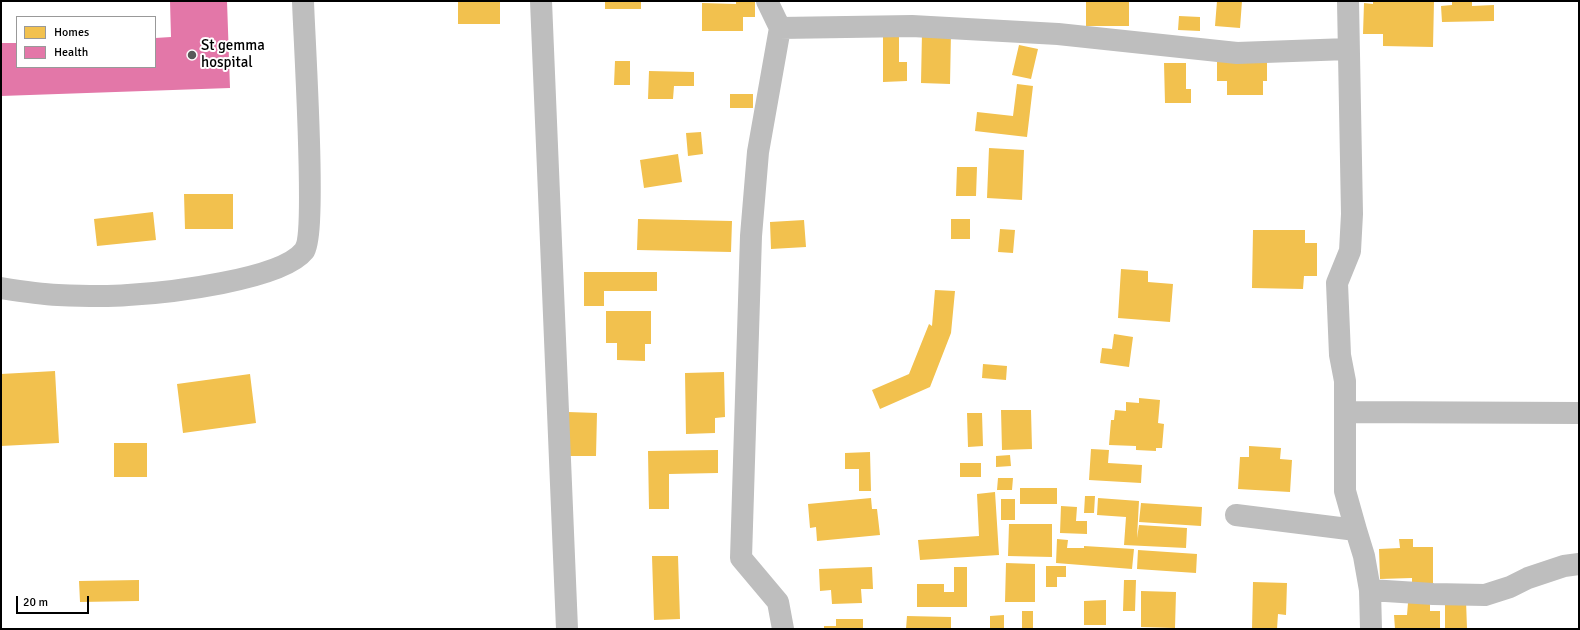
<!DOCTYPE html>
<html>
<head>
<meta charset="utf-8">
<style>
	body { margin:0 }
	#map { position:relative; width:1580px; height:630px; overflow:hidden; background:#fff; font-family:Signika,sans-serif }
	canvas { display:block }
	.frame { position:absolute; inset:0; border:2px solid #000; pointer-events:none }
	.legend { position:absolute; left:16px; top:16px; width:140px; height:52px; box-sizing:border-box; background:#fff; border:1px solid #999; margin:0; padding:5px 7px; list-style:none; font-size:12px; color:#000 }
	.legend li { display:flex; align-items:center; gap:8px; height:20px }
	.legend b { width:20px; border:1px solid #999 }
	.scale { position:absolute; left:16px; top:596px; width:73px; height:18px; box-sizing:border-box; border:2px solid #000; border-top:0; padding-left:5px; font-size:12px; line-height:14px; white-space:nowrap; color:#000; -webkit-text-stroke:3px #fff; paint-order:stroke }
</style>
</head>
<body>
<div id="map">
<canvas width="1580" height="630"></canvas>
<div class="frame"></div>
<ul class="legend">
<li><b style="height:11px;background:#f2c14e"></b>Homes</li>
<li><b style="height:11px;background:#e377a8"></b>Health</li>
</ul>
<div class="scale">20 m</div>
</div>
<script>
const g = document.querySelector('canvas').getContext('2d');
g.lineJoin = 'round';
function fill(path, color) {
  g.fillStyle = color;
  g.fill(path, 'evenodd');
}
function trace(path, color, width, dash) {
  g.strokeStyle = color;
  g.lineWidth = width;
  g.lineCap = dash ? 'butt' : 'round';
  g.setLineDash(dash || []);
  g.stroke(path);
}
function drawText(font, color, halo, rows, align = 'center') {
  g.font = font + ' Signika,sans-serif';
  g.lineWidth = 4;
  g.setLineDash([]);
  g.textBaseline = 'middle';
  g.strokeStyle = halo;
  g.fillStyle = color;
  for (const [text, x, y, turn = 0] of rows) {
    g.save();
    g.translate(x, y);
    g.rotate((+turn || 0) * Math.PI / 180);
    g.textAlign = isNaN(turn) ? turn : align;
    if (halo) g.strokeText(text, 0, 0);
    g.fillText(text, 0, 0);
    g.restore();
  }
}
fill(new Path2D(`
	M458,1H500V24H458Z
	M605,1H641V9H605Z
	M736,1H755V17H743V31H702V3L736,4Z
	M1086,1H1129V26H1086Z
	M1217,1H1242L1240,28L1215,26Z
	M1373,1H1434L1433,47L1383,46V34H1363L1364,3L1373,4Z
	M1452,1H1472V6L1494,5V21L1442,22L1441,6L1452,5Z
	M1179,16L1200,17V31L1178,30Z
	M922,32H951L950,84L921,83Z
	M883,37H899V62H907V81L883,82Z
	M1019,45L1038,49L1031,79L1012,75Z
	M1217,54H1267V81H1263V95H1227V81H1217Z
	M615,61H630V85H614Z
	M1164,63H1186V89H1191V103H1165Z
	M649,71L694,72V86H674L673,99H648Z
	M1017,84L1033,86L1027,137L975,131L977,112L1013,116Z
	M730,94H753V108H730Z
	M701,132L703,154L688,156L686,133Z
	M989,148L1024,150L1022,200L987,198Z
	M678,154L682,182L644,188L640,160Z
	M957,167H977L976,196H956Z
	M184,194H233V229H185Z
	M153,212L156,240L97,246L94,219Z
	M638,219L732,221L731,252L637,250Z
	M951,219H970V239H951Z
	M804,220L806,247L771,249L770,222Z
	M1000,229L1015,230L1013,253L998,252Z
	M1253,230H1305V243H1317V276H1304L1303,289L1252,288Z
	M1121,269L1148,271V282L1173,284L1170,322L1118,318Z
	M584,272H657V291H604V306H584Z
	M935,290L955,291L951,333L930,387L880,409L872,390L909,374L929,324L932,326Z
	M606,311H651V344H645V361L617,360V343H606Z
	M1114,334L1133,337L1129,367L1100,363L1102,348L1112,349Z
	M983,364L1007,366L1006,380L982,378Z
	M55,371L59,443L1,446V374Z
	M724,372L725,417L715,418V433L686,434L685,373Z
	M250,374L256,423L183,433L177,384Z
	M1139,398L1160,400L1158,423L1164,424L1162,448H1156V451L1136,450V446L1109,445L1111,420H1114L1115,410L1126,411V402L1139,403Z
	M1001,410H1031L1032,449L1002,450Z
	M568,412L597,413L596,456H567Z
	M967,413H982L983,446L968,447Z
	M114,443H147V477H114Z
	M1249,446L1281,448L1280,459L1292,460L1290,492L1238,489L1240,457H1249Z
	M1091,449L1109,450L1108,463L1142,465L1141,483L1089,480Z
	M718,450V473L669,474V509H649L648,451Z
	M870,452L871,491H859V469H845V453Z
	M1010,455L1011,466L996,467V456Z
	M960,463H981V477H960Z
	M998,478H1013L1012,490H997Z
	M1020,488H1057V504H1020Z
	M995,492L999,555L920,560L918,540L979,536L977,494Z
	M1085,496H1095L1094,513H1084Z
	M871,498L872,509H877L880,535L817,541L816,527L810,528L808,504Z
	M1098,498L1139,501L1137,538L1139,525L1187,528L1186,548L1124,545L1126,517L1097,515Z
	M1001,499H1015V520H1001Z
	M1141,503L1202,507L1201,526L1139,522Z
	M1061,506L1077,507L1076,521H1087V534L1060,533Z
	M1009,524H1052V557L1008,556Z
	M1057,539L1068,540L1067,548H1084V546L1134,549L1132,569L1056,563Z
	M1399,539H1413V547H1433V586L1412,587V578L1380,579L1379,549L1400,548Z
	M1138,550L1197,554L1196,573L1137,569Z
	M652,556H678L680,619L654,620Z
	M1006,563L1035,564V602H1005Z
	M1046,566H1066V577H1057V587H1046Z
	M872,567L873,589H861L862,603L832,604L831,590L820,591L819,569Z
	M954,567H967V607H917V584H944V592H954Z
	M139,580V601L80,602L79,581Z
	M1124,580H1136L1135,611H1123Z
	M1253,582L1287,583L1286,615L1278,614L1277,629H1252Z
	M1141,591L1176,592L1175,628L1141,627Z
	M1106,600V625H1084V601Z
	M1466,600L1467,629H1445V601Z
	M1430,602V611H1440V629H1395L1394,615H1407L1408,603Z
	M1022,611H1033V629H1022Z
	M1004,615V629H990V616Z
	M907,616L951,617V629H906Z
	M836,619H863V629H824V626H836Z`), '#f2c14e');
fill(new Path2D(`
	M170,1H227L230,88L1,96V43H17V67H155V38L171,37Z`), '#e377a8');
trace(new Path2D(`
	M541,1L567,629
	M767,1L780,28L912,26L1058,34L1237,53L1348,49
	M1348,1L1352,214L1350,251L1337,283L1340,355L1345,381V491L1356,530
	M780,28L758,152L751,236L741,558L778,602L783,629
	M1,288C20,291 39,294 58,295C81,296 105,297 128,295C166,293 281,280 304,251C317,234 304,36 303,1
	M1345,412L1579,413
	M1236,515L1356,530L1364,556L1370,590L1433,594L1485,595L1510,587L1528,578L1564,566L1579,564
	M1370,590L1371,629`), '#bebebe', 22);
for (const [x, y, r, color] of [
	[192,55,5,"#595959"]
]) {
  const dot = new Path2D();
  dot.arc(x, y, r, 0, 2 * Math.PI);
  g.fillStyle = color;
  g.fill(dot);
  trace(dot, '#fff', 1.5);
}
drawText('15px', '#000', '#fff', [
	["St gemma",201,46],
	["hospital",201,63]
], 'left');
</script>
</body>
</html>
